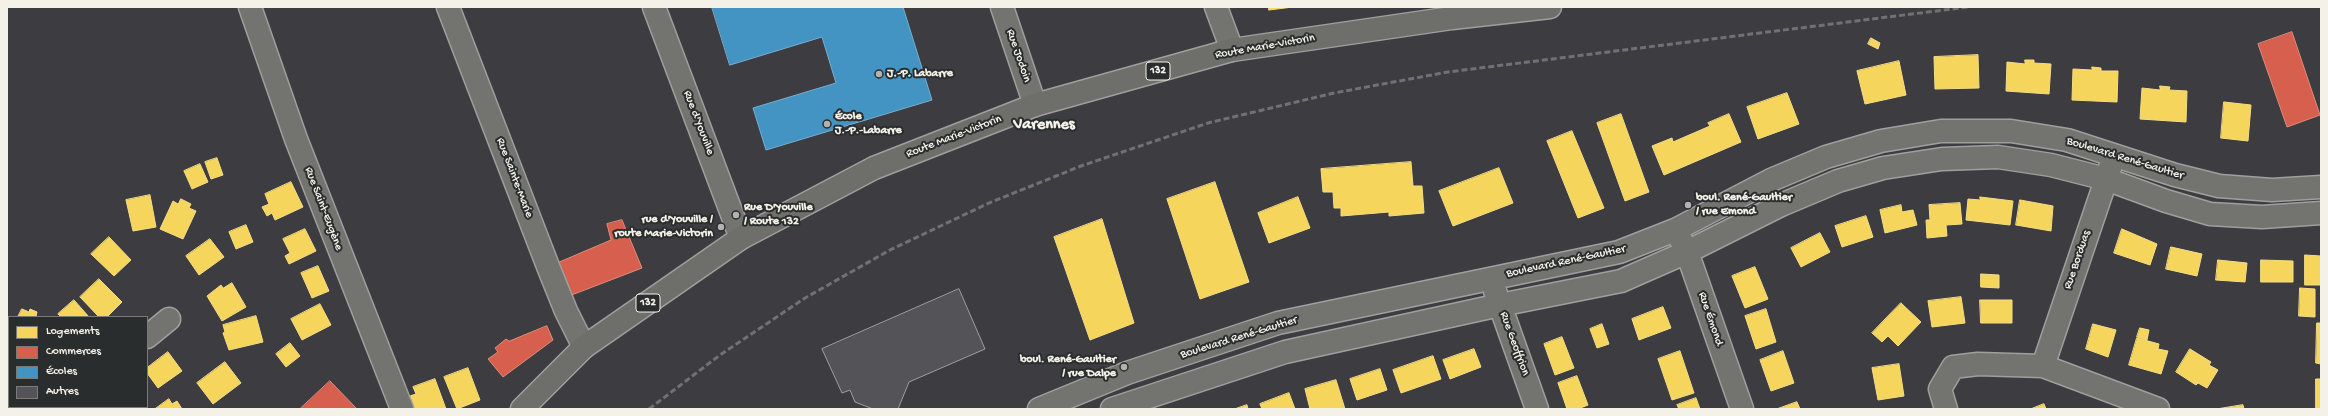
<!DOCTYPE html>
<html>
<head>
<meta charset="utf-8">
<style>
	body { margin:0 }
	#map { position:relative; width:2328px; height:416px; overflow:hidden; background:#3d3d41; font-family:"Gochi Hand",sans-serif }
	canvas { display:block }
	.frame { position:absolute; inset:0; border:8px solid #f4f1e8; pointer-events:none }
	.legend { position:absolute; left:8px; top:316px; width:140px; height:92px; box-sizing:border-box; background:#2a2d2e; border:1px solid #7b7b78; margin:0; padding:5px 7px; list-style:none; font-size:12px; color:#f4f1e8 }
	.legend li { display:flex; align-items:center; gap:8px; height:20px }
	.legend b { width:20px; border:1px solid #7b7b78 }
</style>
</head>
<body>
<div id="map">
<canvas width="2328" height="416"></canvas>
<div class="frame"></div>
<ul class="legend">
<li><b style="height:11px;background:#f6d55c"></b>Logements</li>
<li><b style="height:11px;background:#d6604d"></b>Commerces</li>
<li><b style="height:11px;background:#4393c3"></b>Écoles</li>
<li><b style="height:11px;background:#545358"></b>Autres</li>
</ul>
</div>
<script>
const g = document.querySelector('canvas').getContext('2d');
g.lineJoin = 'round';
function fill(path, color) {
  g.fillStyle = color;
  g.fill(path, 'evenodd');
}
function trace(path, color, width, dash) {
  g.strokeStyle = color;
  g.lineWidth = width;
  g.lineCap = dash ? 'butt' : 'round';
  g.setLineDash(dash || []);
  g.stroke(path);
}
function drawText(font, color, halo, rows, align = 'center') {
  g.font = font + ' "Gochi Hand",sans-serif';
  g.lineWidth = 4;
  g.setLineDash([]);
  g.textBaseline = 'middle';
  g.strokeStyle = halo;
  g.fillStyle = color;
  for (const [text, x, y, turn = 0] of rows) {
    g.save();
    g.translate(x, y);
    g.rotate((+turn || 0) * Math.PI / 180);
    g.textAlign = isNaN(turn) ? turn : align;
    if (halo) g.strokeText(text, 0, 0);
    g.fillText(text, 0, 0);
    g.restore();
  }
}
const homes = new Path2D(`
	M1269,7H1293L1269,10Z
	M1871,38L1880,43L1878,49L1868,44Z
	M1978,55L1979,88L1935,89L1934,57Z
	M2025,60H2034V63L2051,64L2049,94L2006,91L2007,62L2025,64Z
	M1899,61L1906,95L1865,104L1857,71Z
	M2092,67L2101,68V71H2118L2117,102L2072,100L2073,69L2092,70Z
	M2160,86L2170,87L2169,90L2187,91L2186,122L2140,119L2142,88L2160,90Z
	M1787,93L1799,124L1758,139L1747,107Z
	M2224,102L2251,105L2248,141L2221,138Z
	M1621,114L1649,192L1625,201L1597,123Z
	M1729,114L1741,142L1664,175L1652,146L1672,138L1673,142L1710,126L1708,123Z
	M1572,131L1604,208L1578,218L1547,141Z
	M217,158L223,175L211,179L205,162Z
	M1411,162L1413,186H1422L1424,213L1389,216V212L1341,216V208H1334L1333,192H1323L1321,169Z
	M200,164L208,182L192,189L184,171Z
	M1499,168L1513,203L1453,226L1439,191Z
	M291,182L303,207L275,220L272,213L267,216L262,207L269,204L265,194Z
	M1215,182L1249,282L1200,299L1167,199Z
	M150,195L156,227L133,231L126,200Z
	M1298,197L1310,228L1269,243L1258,213Z
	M1980,197L2013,201L2010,225L1966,220L1968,199L1980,200Z
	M181,199L191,204L189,208L196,211L183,239L160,229L173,201L178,204Z
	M2020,200L2053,206L2051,231L2016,225Z
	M1960,203L1962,224L1946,225L1947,236L1927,238L1926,220H1930L1929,205Z
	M1901,205L1902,212L1913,210L1917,225L1885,233L1880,210Z
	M1866,216L1873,237L1842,247L1835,226Z
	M1102,219L1134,323L1090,340L1054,237Z
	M246,225L253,242L236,249L229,232Z
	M305,229L316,251L289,264L285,256L290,253L283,239Z
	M2122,229L2157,244L2150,265L2114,253Z
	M1820,233L1830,252L1801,267L1791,248Z
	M109,237L131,260L114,276L91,254Z
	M210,239L224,257L199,275L186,256Z
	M2171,247L2202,254L2197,276L2166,269Z
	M2305,255L2321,256V285H2305Z
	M2218,260L2247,263L2245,282L2216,280Z
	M2261,260L2293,261V282H2261Z
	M318,266L329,291L312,298L301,273Z
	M1755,267L1768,299L1745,308L1732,276Z
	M1981,274L1999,275V288L1981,287Z
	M99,279L122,302L107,317H99L80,297Z
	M232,283L246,307L222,321L207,296L221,285L223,288Z
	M2300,288L2315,289V317L2299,316Z
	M1961,297L1965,323L1932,327L1928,301Z
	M74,300L89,317H61L58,314Z
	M1980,300H2012V323H1981Z
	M1901,303L1921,322L1898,346L1888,336L1882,342L1872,333Z
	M320,304L331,325L302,340L291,319Z
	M1663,307L1671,328L1639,340L1632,319Z
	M22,309L29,312L30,309L37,312L36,316L39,317H18Z
	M1766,309L1776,342L1756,349L1745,316Z
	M256,316L263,342L229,350L223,333L225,332L223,325Z
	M2317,323H2321V364L2316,363Z
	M1602,324L1609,344L1597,348L1590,329Z
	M2093,324L2116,330L2108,357L2086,349Z
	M2140,328L2149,330L2147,340L2137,337Z
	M1562,337L1574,368L1555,375L1544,344Z
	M2137,338L2159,344L2158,349L2168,351L2161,374L2129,365Z
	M290,343L300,356L286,367L276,354Z
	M1474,349L1481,367L1450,379L1443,360Z
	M2190,349L2211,362L2209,365L2218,370L2207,388L2198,383L2196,385L2176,372Z
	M1680,351L1694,393L1672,400L1658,359Z
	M1783,351L1794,383L1771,391L1760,360Z
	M168,352L182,371L158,388L147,373V368Z
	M1433,356L1441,379L1401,393L1393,370Z
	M225,362L241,383L213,404L197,383Z
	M1899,364L1904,396L1878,400L1872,368Z
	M468,368L480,400L457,409L444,377Z
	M1380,369L1387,390L1357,400L1350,379Z
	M1577,376L1588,405L1578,409H1567L1558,383Z
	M435,379L446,409H414L410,396L416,394L413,387Z
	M2316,379H2321V409H2316Z
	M1336,380L1345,409H1310L1305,389Z
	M1289,393L1295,409H1262L1260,404Z
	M1696,398L1700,409H1679L1677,405Z
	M169,399L172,404L177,401L182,409H155Z
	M1797,402L1800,409H1777Z
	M2044,404L2046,409H2031Z
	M1247,405L1248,409H1235Z
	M2243,405L2244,409H2217Z
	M10,407H42L45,409H9Z`);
fill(homes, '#f6d55c');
trace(homes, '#f5dd86', 1);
const shops = new Path2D(`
	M2292,32L2320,115L2287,127L2258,44Z
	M622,220L642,268L569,296L557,263L611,240L607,224Z
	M547,326L553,340L503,377L488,359L498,352L495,348L506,339L509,341Z
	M330,381L357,409H300Z`);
fill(shops, '#d6604d');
trace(shops, '#df8c7c', 1);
const schools = new Path2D(`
	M712,7H903L932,100L766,150L753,108L836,83L822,37L730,65Z`);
fill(schools, '#4393c3');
trace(schools, '#78afce', 1);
const building = new Path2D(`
	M959,289L985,349L909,382L898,409H873L855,402L850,390L842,393L822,349Z`);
fill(building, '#545358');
trace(building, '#9f9f9f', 1);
const minor = new Path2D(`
	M250,7L296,139L402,409
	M448,7L549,269L566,311L584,347
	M654,7L741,238
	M1002,7L1035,105
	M1216,7L1232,50
	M1681,240L1687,252L1742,409
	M1495,291L1537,409
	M147,337L169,319
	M2043,366L2111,165
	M7,376L9,377
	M69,407L72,409
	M1039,409L1127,373L1278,323L1619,252L1675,230L1771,180L1826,157L1881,141L1941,131H2011L2067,140L2175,175L2219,186L2272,190L2321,187
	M1112,409L1285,352L1500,305L1621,281L1687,252L1781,205L1838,181L1883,168L1942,159L1998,157L2051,165L2106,179L2166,201L2210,214L2262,217L2321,213
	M1946,409L1940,389L1953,367L1978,364L2043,366L2158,409`);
const major = new Path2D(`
	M522,409L584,347L741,238L874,168L1035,105L1232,50L1452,18L1550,7`);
trace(minor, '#9f9f9f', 25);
trace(major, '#9f9f9f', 25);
trace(minor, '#737370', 22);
trace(major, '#6e6e6a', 22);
trace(new Path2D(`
	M649,409L720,355L805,298L890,250L989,203L1081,166L1208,123L1334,93L1448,72L1968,7`), '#717171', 3, [6, 3]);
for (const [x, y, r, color] of [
	[879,74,4,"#b4b2ae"],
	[827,124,4,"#b4b2ae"],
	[1688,205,4,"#b4b2ae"],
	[736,215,4,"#b4b2ae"],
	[721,227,4,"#b4b2ae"],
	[1124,367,4,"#b4b2ae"]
]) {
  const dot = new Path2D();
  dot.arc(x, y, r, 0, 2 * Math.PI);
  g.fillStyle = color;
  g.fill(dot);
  trace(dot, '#2a2d2e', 1.5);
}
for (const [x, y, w] of [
	[1158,71,24],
	[648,303,24]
]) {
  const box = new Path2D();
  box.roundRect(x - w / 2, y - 9, w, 18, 3);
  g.fillStyle = '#2a2d2e';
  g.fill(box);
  trace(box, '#f4f1e8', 1);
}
drawText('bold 11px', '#f4f1e8', null, [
	["132",1158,71],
	["132",648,303]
]);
drawText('12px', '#f4f1e8', '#2a2d2e', [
	["Route Marie-Victorin",1265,47,-10],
	["Rue Jodoin",1018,56,71],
	["Rue d'Youville",698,123,69],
	["Route Marie-Victorin",954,137,-21],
	["Boulevard René-Gaultier",2125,159,17],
	["Rue Sainte-Marie",514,178,69],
	["Rue Saint-Eugène",323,209,69],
	["Rue Borduas",2078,260,-71],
	["Boulevard René-Gaultier",1566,262,-12],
	["Rue Émond",1710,319,71],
	["Boulevard René-Gaultier",1239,338,-17],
	["Rue Geoffrion",1514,344,70]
]);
drawText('bold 12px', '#f4f1e8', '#2a2d2e', [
	["J.-P. Labarre",887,74],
	["École",835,117],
	["J.-P.-Labarre",835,131],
	["boul. René-Gaultier",1696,198],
	["/ rue Emond",1696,212],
	["Rue D'Youville",744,208],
	["/ Route 132",744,222],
	["rue d'Youville /",713,220,"right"],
	["route Marie-Victorin",713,234,"right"],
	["boul. René-Gaultier",1116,360,"right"],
	["/ rue Dalpe",1116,374,"right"]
], 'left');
drawText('bold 16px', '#f4f1e8', '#2a2d2e', [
	["Varennes",1044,126]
]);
</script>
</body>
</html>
